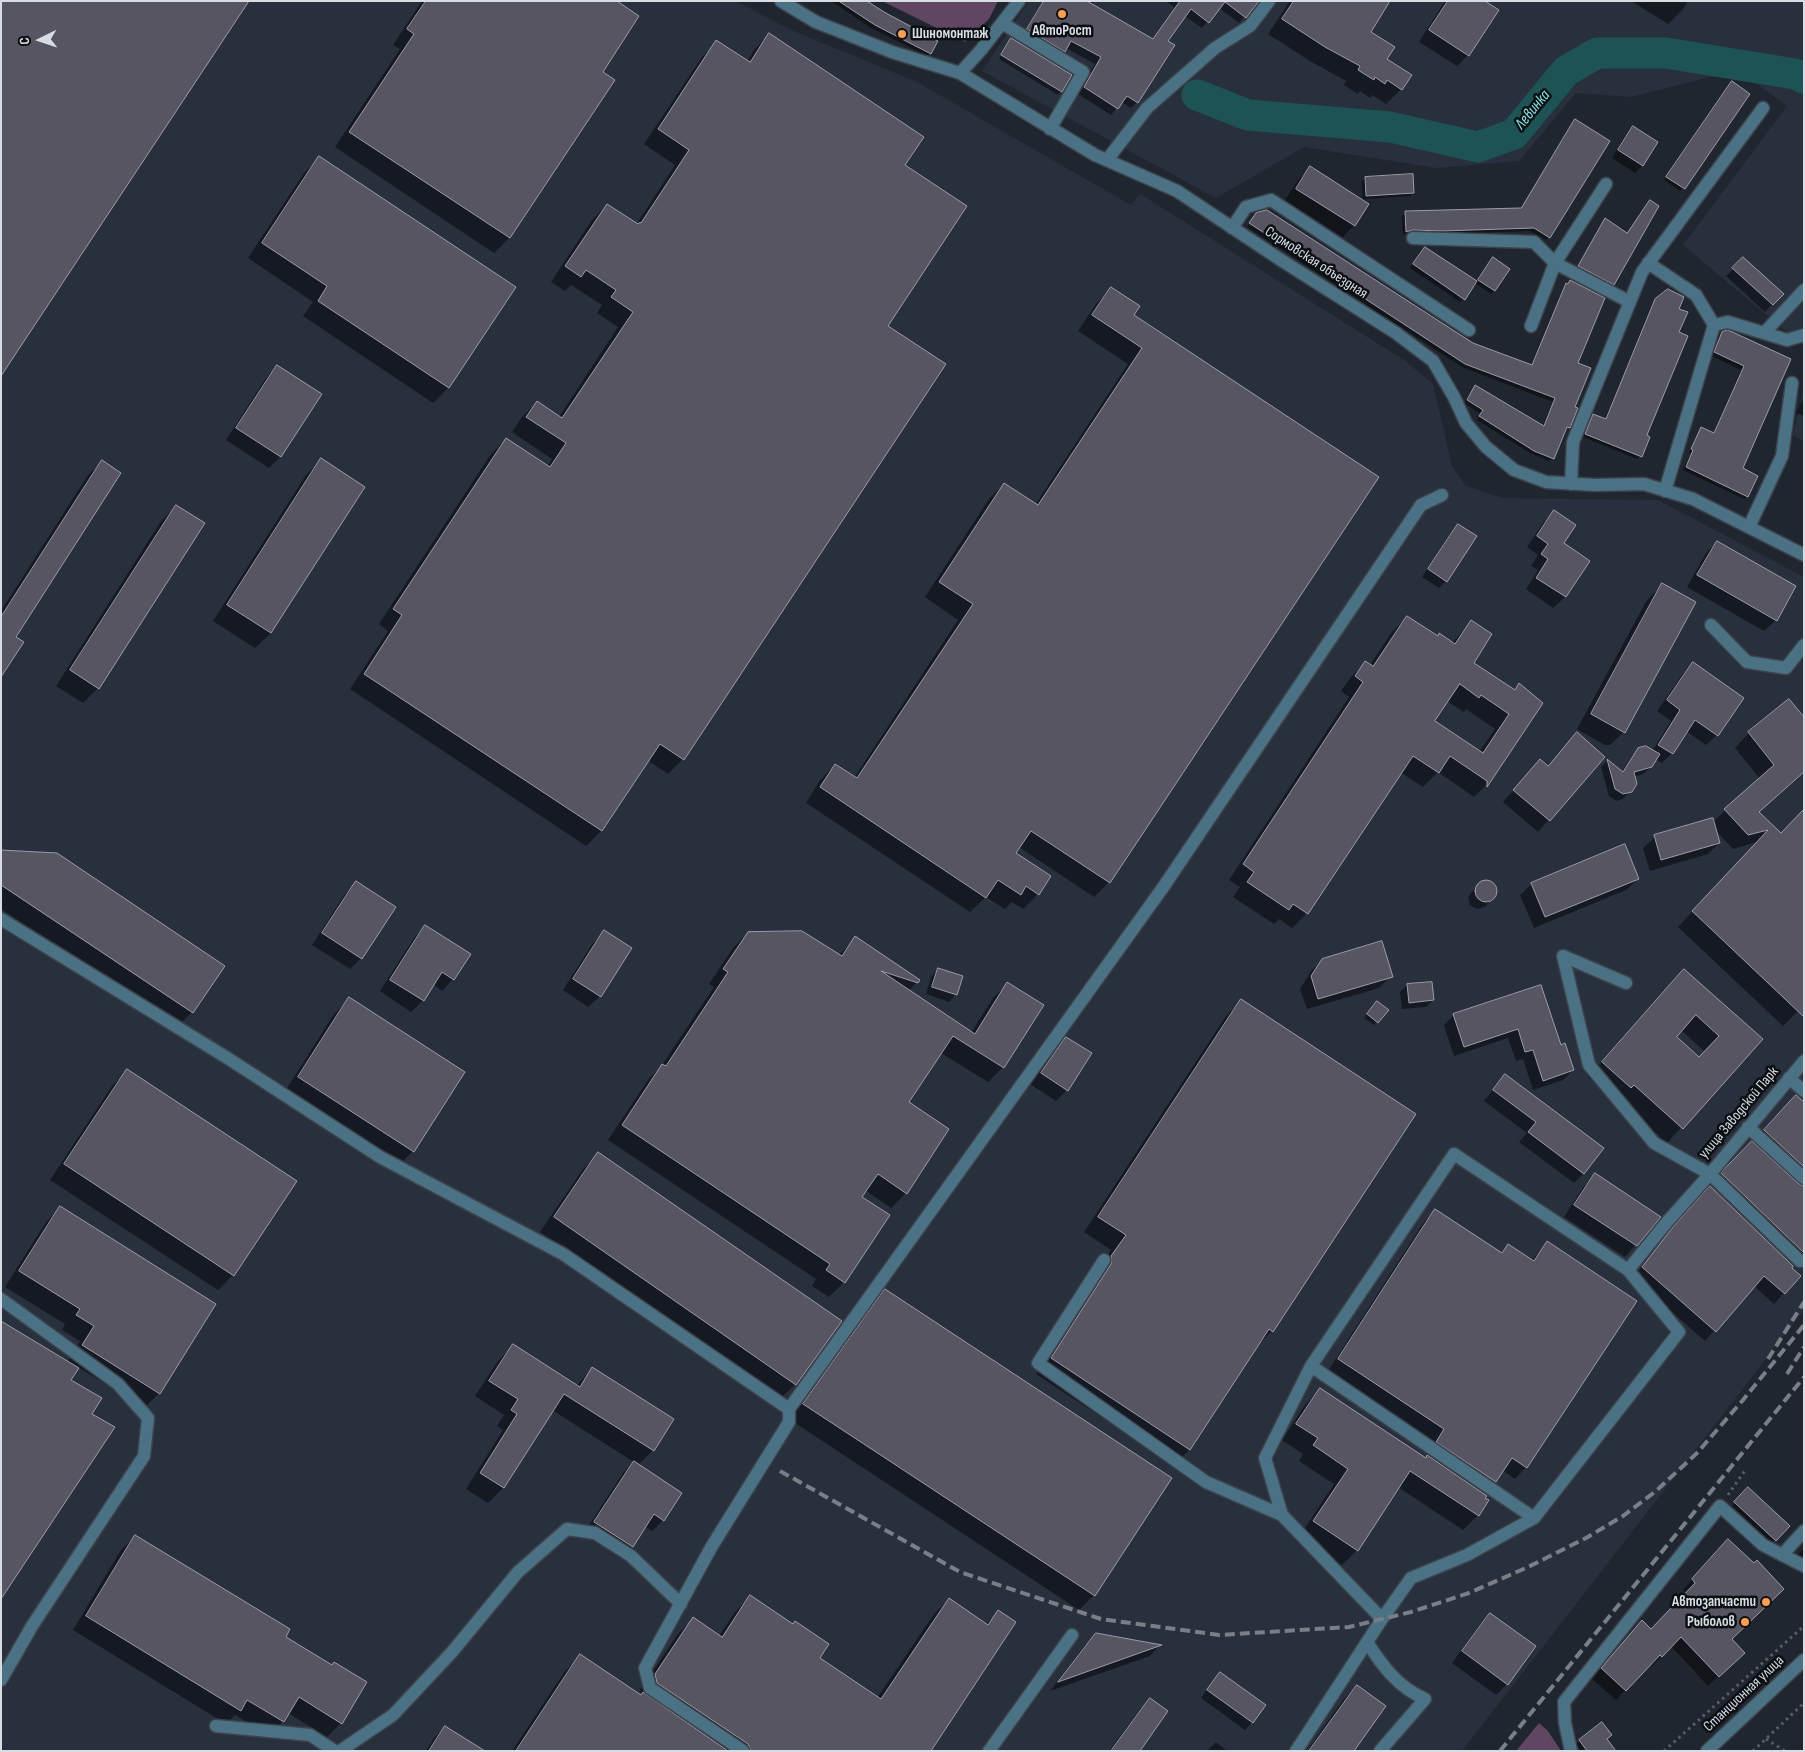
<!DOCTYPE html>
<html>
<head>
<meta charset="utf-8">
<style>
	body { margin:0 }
	#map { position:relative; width:1805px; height:1752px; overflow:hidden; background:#20262f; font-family:"Sofia Sans Condensed",sans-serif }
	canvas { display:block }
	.frame { position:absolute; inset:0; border:2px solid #d8dce3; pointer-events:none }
	.north { position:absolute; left:15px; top:15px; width:50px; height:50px; -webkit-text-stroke:4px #0c0f13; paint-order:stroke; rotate:266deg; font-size:14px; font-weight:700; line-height:20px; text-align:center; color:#d8dce3 }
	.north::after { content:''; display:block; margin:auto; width:18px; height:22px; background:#d8dce3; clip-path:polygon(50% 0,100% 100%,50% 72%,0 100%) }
</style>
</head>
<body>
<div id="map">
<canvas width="1805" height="1752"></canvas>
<div class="frame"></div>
<div class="north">С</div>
</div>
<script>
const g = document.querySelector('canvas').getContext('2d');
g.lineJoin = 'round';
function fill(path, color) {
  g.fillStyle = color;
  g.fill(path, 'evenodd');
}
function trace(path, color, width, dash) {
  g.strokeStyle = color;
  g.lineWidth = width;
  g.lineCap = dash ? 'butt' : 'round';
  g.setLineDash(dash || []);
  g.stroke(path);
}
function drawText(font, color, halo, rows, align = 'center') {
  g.font = font + ' "Sofia Sans Condensed",sans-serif';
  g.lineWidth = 5;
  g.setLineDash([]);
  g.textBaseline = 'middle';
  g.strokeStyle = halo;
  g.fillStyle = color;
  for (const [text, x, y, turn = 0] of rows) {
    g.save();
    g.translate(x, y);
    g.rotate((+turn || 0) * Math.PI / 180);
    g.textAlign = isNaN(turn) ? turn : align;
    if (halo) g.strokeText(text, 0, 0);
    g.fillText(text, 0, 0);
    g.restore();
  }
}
fill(new Path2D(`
	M1,1H736L789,29L917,82L1131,205L1140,194L1404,360L1433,384L1452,466L1466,486L1502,498L1658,500L1804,577V1310L1462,1751H1Z
	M1029,1H1804V346L1683,245L1787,106L1738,70L1631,97L1576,93L1519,161L1437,168L1304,147L1216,198L982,71Z
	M1804,388V441L1793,435Z`), '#28303e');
fill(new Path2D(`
	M882,1H998L989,19L965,42Z
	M1539,1723L1548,1731L1561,1751H1516Z`), '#604663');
fill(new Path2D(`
	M422,1H614L601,72L613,80L509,238L494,253L335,147L400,49L393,45Z
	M831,1H865L930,53L927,56L871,28Z
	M1043,1H1094L1092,6L1152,40L1175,8L1166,1H1258L1239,23L1219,8L1202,28L1185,16L1166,41L1137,102L1131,108L1121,102L1111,115L1078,94L1095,64L1066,48L1058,57L1022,36Z
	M1290,1H1389L1369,32L1401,89L1386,104L1372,95L1370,98L1360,91L1358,94L1344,85L1346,81L1310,61L1268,34Z
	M1445,1H1483L1468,55L1457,66L1419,42Z
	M1631,1H1688L1683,9L1668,24Z
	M769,35L903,165L887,326L683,759L668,774L647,760L601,831L586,846L350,689L388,631L379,624L491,454L506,439L547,467L552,459L512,432L522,417L537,402L559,417L618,327L597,313L602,305L571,285L565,291L551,282L592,220L607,205L636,225L675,165L644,144L702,57L717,42L747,62L754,50Z
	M1008,43L1061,91L1058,95L999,59Z
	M1729,86L1748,94L1680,191L1664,180Z
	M1572,124L1549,237L1546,240L1530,231L1438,234L1409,233L1403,234L1402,216L1406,213L1520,209Z
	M1634,127L1657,142L1642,166L1635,173L1612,158L1626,135Z
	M319,158L515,288L448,388L433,403L303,316L313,302L248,258L304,173Z
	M1310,168L1367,204L1354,225L1343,237L1285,200L1299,179Z
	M1365,178L1413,193L1410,196L1363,199L1362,182Z
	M1253,217L1472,345L1531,366L1563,288L1570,281L1577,364L1574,407L1569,427L1564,430L1552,458L1549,461L1530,453L1477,420L1481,414L1464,403L1475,387L1542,427L1553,402L1462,367L1247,227Z
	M1605,220L1613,284L1610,287L1576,269Z
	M1425,248L1476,282L1493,259L1508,269L1491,294L1475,283L1460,302L1410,268Z
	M1736,266L1782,294L1765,312L1726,276Z
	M1111,289L1133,315L1377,477L1109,882L1094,897L1019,847L1014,854L1038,894L1023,909L1012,902L1005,909L986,897L970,912L806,803L820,780L835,765L854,778L958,620L925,597L989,499L1004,484L1035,505L1128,364L1078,331L1096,304Z
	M1656,300L1677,309L1678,333L1645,436L1641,456L1637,459L1583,437L1590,419L1594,415L1605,420L1652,304Z
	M1722,333L1789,360L1741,469L1747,496L1744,499L1683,470L1691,454L1689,453L1698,432L1702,429L1713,434L1741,370L1712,356L1719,336Z
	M277,366L320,394L280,457L269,468L226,440L266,378Z
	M1804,397V416L1796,413Z
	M321,460L271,633L255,648L213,621L306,475Z
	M102,462L14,637L1,674V611L88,475Z
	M176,506L98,688L83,703L56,686L161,521Z
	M1554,512L1562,544L1588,561L1565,597L1553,608L1526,589L1538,570L1531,566L1538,555L1527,547L1543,523Z
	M1458,525L1446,581L1439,588L1422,577L1451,533Z
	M1717,542L1776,620L1764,631L1687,587L1706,553Z
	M1662,585L1626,730L1610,745H1605L1577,729L1647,600Z
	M1407,617L1437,637L1452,643L1471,622L1472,663L1514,691L1519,685L1489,782L1474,797L1438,772L1423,787L1400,772L1307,913L1292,928L1279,919L1274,924L1233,897L1240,887L1229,880L1349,697L1341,691L1351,677L1366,662L1370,665L1392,632ZM1447,701L1464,712L1466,709L1495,729L1479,752L1434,722Z
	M1693,663L1717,735L1706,745L1686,731L1672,753L1662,763L1655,759L1651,767L1643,774L1634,777L1631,791L1623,799L1616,801L1609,796L1601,767L1607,761L1621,773L1631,757L1638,749L1652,751L1671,721L1657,711L1683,674Z
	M1804,719V773L1758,813L1781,834L1804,1005L1783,1026L1678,927L1757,842L1733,849L1715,830L1719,843L1708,854L1650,871L1643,848L1655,837L1713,822L1760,779L1735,748L1749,733Z
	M1577,734L1603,757L1538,832L1503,802L1540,760L1547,767Z
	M1,851L192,1012L177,1027L1,909Z
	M1638,879L1626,890L1534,928L1520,895L1532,884Z
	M1488,880L1495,884L1497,892L1485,907L1477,909L1470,905L1468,897L1480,882Z
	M356,882L361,958L350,969L312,945L345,894Z
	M425,926L453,979L442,991L433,984L423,1000L411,1012L380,991L414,938Z
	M604,932L600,996L588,1007L563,990L593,943Z
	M748,933L838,956L855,938L917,982L908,991L971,1033L993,998L1007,984L1003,1067L988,1082L941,1053L907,1103L906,1193L891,1208L865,1190L860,1197L888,1216L844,1282L829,1297L812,1286L816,1279L608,1140L648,1080L662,1065L714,987L709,984L733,948Z
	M1323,960L1390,977L1379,988L1307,1009L1300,989L1311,971Z
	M938,969L956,994L949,1002L926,994L931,977Z
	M1684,971L1761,1039L1667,1143L1618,1100L1615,1102L1588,1077ZM1681,1030L1704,1051L1699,1058L1675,1037Z
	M1407,985L1433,1000L1426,1007L1402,1009L1400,992Z
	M1540,986L1560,1046L1573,1070L1563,1080L1533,1090L1523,1059L1516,1061L1508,1038L1454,1056L1444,1025L1454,1015Z
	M349,999L413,1151L398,1166L284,1093L334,1014Z
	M1241,1001L1272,1331L1257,1346L1189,1450L1174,1465L1036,1374L1096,1281L1097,1273L1111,1250L1084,1232L1226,1016Z
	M1377,1002V1022L1374,1025L1364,1018Z
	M1066,1038L1067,1090L1056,1101L1030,1084L1055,1049Z
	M127,1071L233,1275L218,1290L50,1180L112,1086Z
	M1505,1075L1584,1173L1574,1183L1519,1142L1527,1133L1484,1101Z
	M1797,1097L1804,1104V1173L1762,1134Z
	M1752,1143L1798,1185L1804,1187V1253L1801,1256L1719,1177Z
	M598,1154L795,1384L780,1399L540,1232L583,1169Z
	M1595,1175L1659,1217L1625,1257L1564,1217L1584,1186Z
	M1700,1198L1799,1276L1774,1304L1754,1286L1705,1341L1633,1278L1663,1239Z
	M61,1207L215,1304L159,1393L144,1408L78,1367L69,1380L90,1415L1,1597L67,1362L80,1341L62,1330L65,1324L5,1287L46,1222Z
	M1435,1211L1500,1254L1508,1246L1531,1261L1547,1243L1635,1301L1526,1467L1515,1479L1502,1470L1495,1481L1482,1494L1478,1515L1463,1530L1398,1487L1357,1550L1342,1565L1299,1537L1334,1484L1299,1461L1303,1454L1282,1440L1305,1405L1320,1390L1425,1459L1429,1455L1426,1453L1434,1441L1328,1371L1424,1222Z
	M885,1290L1094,1595L1079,1610L789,1419L870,1305Z
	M513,1346L576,1386L592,1369L653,1450L638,1465L663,1520L652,1531L645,1527L632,1547L620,1558L584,1533L623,1473L634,1462L552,1410L503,1488L488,1503L466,1489L503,1430L497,1426L504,1415L475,1396L498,1361Z
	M1748,1489L1788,1526L1772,1543L1732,1506Z
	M135,1536L284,1637L341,1723L327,1737L288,1713L283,1721L269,1735L235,1715L226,1724L73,1630L121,1550Z
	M1804,1548V1565L1796,1557Z
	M1718,1550L1734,1662L1708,1686L1671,1646L1652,1666L1649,1664L1616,1700L1592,1679L1632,1632L1651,1631L1687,1593L1683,1590Z
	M750,1597L818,1658L877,1698L934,1614L949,1599L986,1624L998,1612L929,1751H512L565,1671L581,1656L642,1697L640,1690L678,1634L693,1619L719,1636L735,1612Z
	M1490,1614L1507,1684L1496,1695L1452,1663L1479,1626Z
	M1096,1634L1160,1645L1150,1656L1050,1691L1085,1645Z
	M1220,1674L1252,1722L1245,1730L1201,1698Z
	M1357,1686L1352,1751H1307L1343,1700Z
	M1150,1699L1138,1751H1109L1139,1711Z
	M1602,1724L1606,1739L1615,1751H1581L1576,1744Z
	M445,1727L473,1751H426L434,1738Z
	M1216,1742L1227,1751H1207Z`), '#0007');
trace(new Path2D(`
	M1197,95L1248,115L1390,127L1478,147L1514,134L1566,71L1597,53H1666L1795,74L1804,78`), '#1d5354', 31);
const building = new Path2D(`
	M1,1H249L1,376Z
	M426,1H617L639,16L603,72L615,80L510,238L349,132L414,34L407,29Z
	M839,1H867L884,12L938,41L931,54L875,25Z
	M1044,1H1087L1153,39L1180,1H1259L1246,18L1225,2L1209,23L1191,9L1168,41L1175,45L1138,103L1127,96L1118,109L1084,87L1101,57L1071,41L1065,52L1027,29Z
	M1294,1H1390L1371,32L1395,47L1387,59L1412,75L1402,90L1387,80L1385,84L1375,77L1374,80L1358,70L1360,66L1325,47L1282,19Z
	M1448,1H1485L1499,10L1469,56L1429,30Z
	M769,33L924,137L905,165L967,206L888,326L946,364L684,760L660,744L602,831L364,674L402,615L393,609L506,438L550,467L566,443L526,417L537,401L562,418L633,312L611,297L616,290L586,270L581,277L565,266L607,204L638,224L640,222L641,223L689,150L658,129L716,40L750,62Z
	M1011,38L1072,75L1062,92L1001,55Z
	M1732,81L1750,94L1685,189L1666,177Z
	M1575,119L1610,141L1550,238L1534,228L1442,231L1413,230L1406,232L1405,211L1521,208Z
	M1633,126L1658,142L1643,166L1618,150Z
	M319,156L516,287L449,388L318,301L327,286L262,243Z
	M1310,166L1369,204L1355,226L1296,189Z
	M1413,174L1414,193L1366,196L1365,177Z
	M1650,200L1659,206L1614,285L1578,266L1605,218L1627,233Z
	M1267,210L1473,343L1532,365L1566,283L1568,284L1570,280L1605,298L1578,363L1591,368L1575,407L1578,408L1570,428L1567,427L1554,459L1534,451L1479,416L1483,410L1467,400L1475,385L1544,426L1555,398L1465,364L1249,223L1256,213Z
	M1425,247L1477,281L1465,300L1413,264Z
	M1493,257L1510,269L1495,291L1478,280Z
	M1743,257L1784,294L1773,305L1732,268Z
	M1111,287L1140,306L1134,315L1379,477L1110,883L1031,831L1016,853L1051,876L1039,895L1026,886L1021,895L998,880L986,898L820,787L835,764L857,778L973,604L939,582L1004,483L1038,505L1142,348L1092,315Z
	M1668,289L1684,297L1679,309L1688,312L1679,332L1688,336L1647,435L1650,437L1642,457L1585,434L1593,414L1606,419L1655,299Z
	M1728,330L1791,359L1743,468L1758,476L1748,497L1686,467L1693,450L1691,449L1701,427L1714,433L1744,366L1714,352L1722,332Z
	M277,365L322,394L281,457L236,428Z
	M321,458L365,487L271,633L227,605Z
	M102,460L121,473L16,637L24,642L1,677V617Z
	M176,505L205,523L99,689L70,670Z
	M1554,510L1576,525L1564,543L1590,561L1566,597L1536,578L1548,559L1541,554L1548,544L1537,536Z
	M1458,524L1477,536L1447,582L1428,569Z
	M1717,541L1796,586L1777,621L1697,575Z
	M1662,583L1696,602L1625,733L1591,714Z
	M1407,616L1438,636L1439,633L1455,644L1471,620L1492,634L1474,663L1515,690L1519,683L1543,703L1487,787V781L1450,756L1439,773L1413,756L1308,914L1293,904L1289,910L1247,882L1254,872L1243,864L1363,682L1355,676L1365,661L1373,666ZM1460,684L1479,698L1481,695L1509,714L1483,753L1435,721Z
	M1693,662L1744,698L1718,736L1695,720L1673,754L1658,745L1680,710L1667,700Z
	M1789,699L1804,717V772L1759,812L1781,833L1804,809V1017L1692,911L1768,830L1748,835L1724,809L1774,765L1748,732Z
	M1577,732L1605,757L1550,821L1513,790L1540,759L1548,766Z
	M1646,746L1660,754L1652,767L1634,772L1637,784L1632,792L1623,794L1615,789L1607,759L1623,772L1638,748Z
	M1713,818L1720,843L1661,860L1654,835Z
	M1625,844L1639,879L1545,917L1531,883Z
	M1,850L57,853L225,966L193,1013L1,885Z
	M1475 891a11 11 0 1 1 22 0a11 11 0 1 1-22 0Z
	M356,881L396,907L362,959L322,933Z
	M425,925L471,954L454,980L442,972L424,1001L390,980Z
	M604,930L632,948L601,997L573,979Z
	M802,931L842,956L855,936L920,980L918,983L881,971L975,1034L1007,982L1044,1005L1004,1068L953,1036L909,1102L949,1129L907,1194L878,1174L862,1197L890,1215L845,1283L826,1270L830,1264L622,1125L662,1064L666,1066L728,972L723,969L748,932Z
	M1382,941L1393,977L1318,999L1311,976L1322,959Z
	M938,968L963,976L957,995L932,987Z
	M1684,969L1763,1039L1683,1129L1634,1085L1631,1088L1602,1062ZM1696,1015L1719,1036L1699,1057L1677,1037Z
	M1432,982L1434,1000L1409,1003L1407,984Z
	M1541,985L1561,1045L1565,1043L1574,1070L1543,1081L1533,1050L1525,1052L1518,1029L1464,1047L1453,1014Z
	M349,997L465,1072L414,1152L298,1077Z
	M1241,999L1416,1114L1273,1332L1269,1329L1190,1450L1051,1358L1111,1264V1256L1126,1235L1098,1217Z
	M1377,1001L1389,1010L1378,1023L1367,1014Z
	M1066,1037L1092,1053L1068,1091L1041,1073Z
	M127,1069L297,1181L234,1276L64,1164Z
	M1505,1074L1604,1148L1584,1174L1528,1132L1536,1122L1493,1090Z
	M1796,1095L1804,1102V1167L1764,1130Z
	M1752,1141L1799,1184L1804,1186V1253L1721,1173Z
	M598,1152L842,1321L796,1385L554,1217Z
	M1595,1173L1661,1217L1637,1246L1574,1205Z
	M1710,1186L1793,1266L1792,1268L1801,1276L1785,1294L1764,1276L1716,1332L1642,1267L1673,1227Z
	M60,1206L216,1304L160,1394L82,1345L94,1326L76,1315L80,1309L19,1271Z
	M1435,1209L1502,1253L1508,1244L1534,1261L1547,1241L1637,1301L1527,1468L1512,1458L1496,1482L1436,1442L1444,1429L1338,1359Z
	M885,1289L1172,1478L1095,1596L803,1404Z
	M1,1321L79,1368L71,1380L102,1398L92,1414L115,1427L1,1599Z
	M513,1344L580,1387L592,1367L674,1419L654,1451L564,1394L504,1488L480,1473L517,1414L511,1410L518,1399L489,1381Z
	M1320,1388L1426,1458L1427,1455L1487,1496L1485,1498L1489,1500L1479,1516L1410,1471L1358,1551L1313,1521L1348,1469L1313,1445L1318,1438L1296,1424Z
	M634,1461L682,1493L664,1521L654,1514L633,1547L594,1522Z
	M1748,1487L1790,1526L1776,1541L1734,1502Z
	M135,1535L290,1629L286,1637L332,1665L334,1662L367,1682L342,1724L299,1697L284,1722L247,1700L241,1711L86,1616Z
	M1728,1539L1754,1563L1757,1560L1784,1589L1732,1639L1745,1653L1719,1677L1681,1637L1662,1657L1660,1655L1626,1691L1601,1668L1642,1620L1651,1629L1695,1583L1692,1579Z
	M750,1595L793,1624L795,1621L829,1644L820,1658L881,1699L949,1598L988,1625L998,1610L1016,1622L931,1751H751L748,1744L657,1683L655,1674L693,1617L722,1637Z
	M1490,1613L1536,1646L1508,1685L1462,1651Z
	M1096,1633L1162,1645L1058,1682Z
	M580,1654L641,1695L643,1692L728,1751H516Z
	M1220,1672L1266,1705L1253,1723L1207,1690Z
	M1357,1685L1386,1706L1354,1751H1309Z
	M1150,1698L1168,1711L1140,1751H1111Z
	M1602,1722L1612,1735L1607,1739L1616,1751H1587L1579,1740Z
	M445,1726L485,1751H429Z`);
fill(building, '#565561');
trace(building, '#9d9ba9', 1);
const minor = new Path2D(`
	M781,1L816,22L892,52L960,73L1095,155L1177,191L1284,262L1396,333L1433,361L1454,397L1466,423L1486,447L1514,470L1546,482L1595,485L1644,484L1693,499L1804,555
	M1002,23L1083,72L1050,129
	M960,73L981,50L1019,1
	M1107,160L1147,108L1215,48L1250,26L1269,1
	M1232,228L1246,207L1271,200L1469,330
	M1413,238L1534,242L1555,263L1630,302
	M1648,263L1696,295L1714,325L1665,491
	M1714,325L1728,322L1787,340L1804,335
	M1531,326L1555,263L1606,184
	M1765,332L1804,290
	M1571,484L1573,442L1642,272L1763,108
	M1749,527L1782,456L1792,383
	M1711,625L1747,662L1786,668L1804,645
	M1,919L229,1059L380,1157L563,1254L789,1409L1164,886L1421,505L1442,495
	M1626,983L1563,956L1589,1065L1654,1143L1710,1174L1804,1061
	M1789,1078L1804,1091
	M1748,1127L1804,1178
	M1104,1260L1038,1363L1206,1482L1282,1515
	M1628,1270L1679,1332L1534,1518L1311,1366L1454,1154L1628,1270L1667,1222L1710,1174L1800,1261
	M1,1299L118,1384L148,1418L144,1456L32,1626L1,1680
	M1782,1555L1804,1531
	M1382,1619L1411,1578L1467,1555L1534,1518
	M1367,1642C1383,1667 1398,1687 1425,1699L1380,1751
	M216,1726L310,1735L335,1751
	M340,1751L393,1715L452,1652L518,1572L567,1529L595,1533L631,1556L681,1604
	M743,1751L650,1688L645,1668L712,1546L789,1422V1409
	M989,1751L1072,1635
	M1296,1751L1382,1619L1282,1515L1265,1458L1311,1366
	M1571,1751L1565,1723L1564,1702L1720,1506L1763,1545L1804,1566
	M1707,1751L1804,1660`);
trace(minor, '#3d434c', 15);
trace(new Path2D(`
	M1728,1495L1746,1469
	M1766,1739L1785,1751
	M1664,1751L1804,1626
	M1753,1751L1804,1703`), '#585e66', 3, [2.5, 4]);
trace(minor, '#4b7284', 12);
trace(new Path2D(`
	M1768,1359L1804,1302
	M1787,1374L1804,1347
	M780,1471L960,1572L1101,1619L1219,1635L1349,1627L1411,1612L1469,1593L1528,1567L1586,1538L1623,1516L1656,1491L1697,1453L1743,1400L1804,1325
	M1500,1751L1804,1377`), '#7a7f87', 4, [10, 5]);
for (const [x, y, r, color] of [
	[1062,14,5,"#fa9f4f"],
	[902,34,5,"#fa9f4f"],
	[1766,1602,5,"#fa9f4f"],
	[1745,1622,5,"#fa9f4f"]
]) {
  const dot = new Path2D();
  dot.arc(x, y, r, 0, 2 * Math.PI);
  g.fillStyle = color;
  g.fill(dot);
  trace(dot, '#0c0f13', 2);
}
drawText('bold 15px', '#d8dce3', '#0c0f13', [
	["АвтоРост",1062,31,"center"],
	["Шиномонтаж",912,34,"left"],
	["Автозапчасти",1756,1602],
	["Рыболов",1735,1622]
], 'right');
drawText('15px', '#d8dce3', '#0c0f13', [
	["Сормовская объездная",1316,263,33],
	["улица Заводской Парк",1739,1113,-50],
	["Станционная улица",1744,1694,-43]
]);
drawText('italic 16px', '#89e3e4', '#0c0f13', [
	["Левинка",1533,110,-51]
]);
</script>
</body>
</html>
